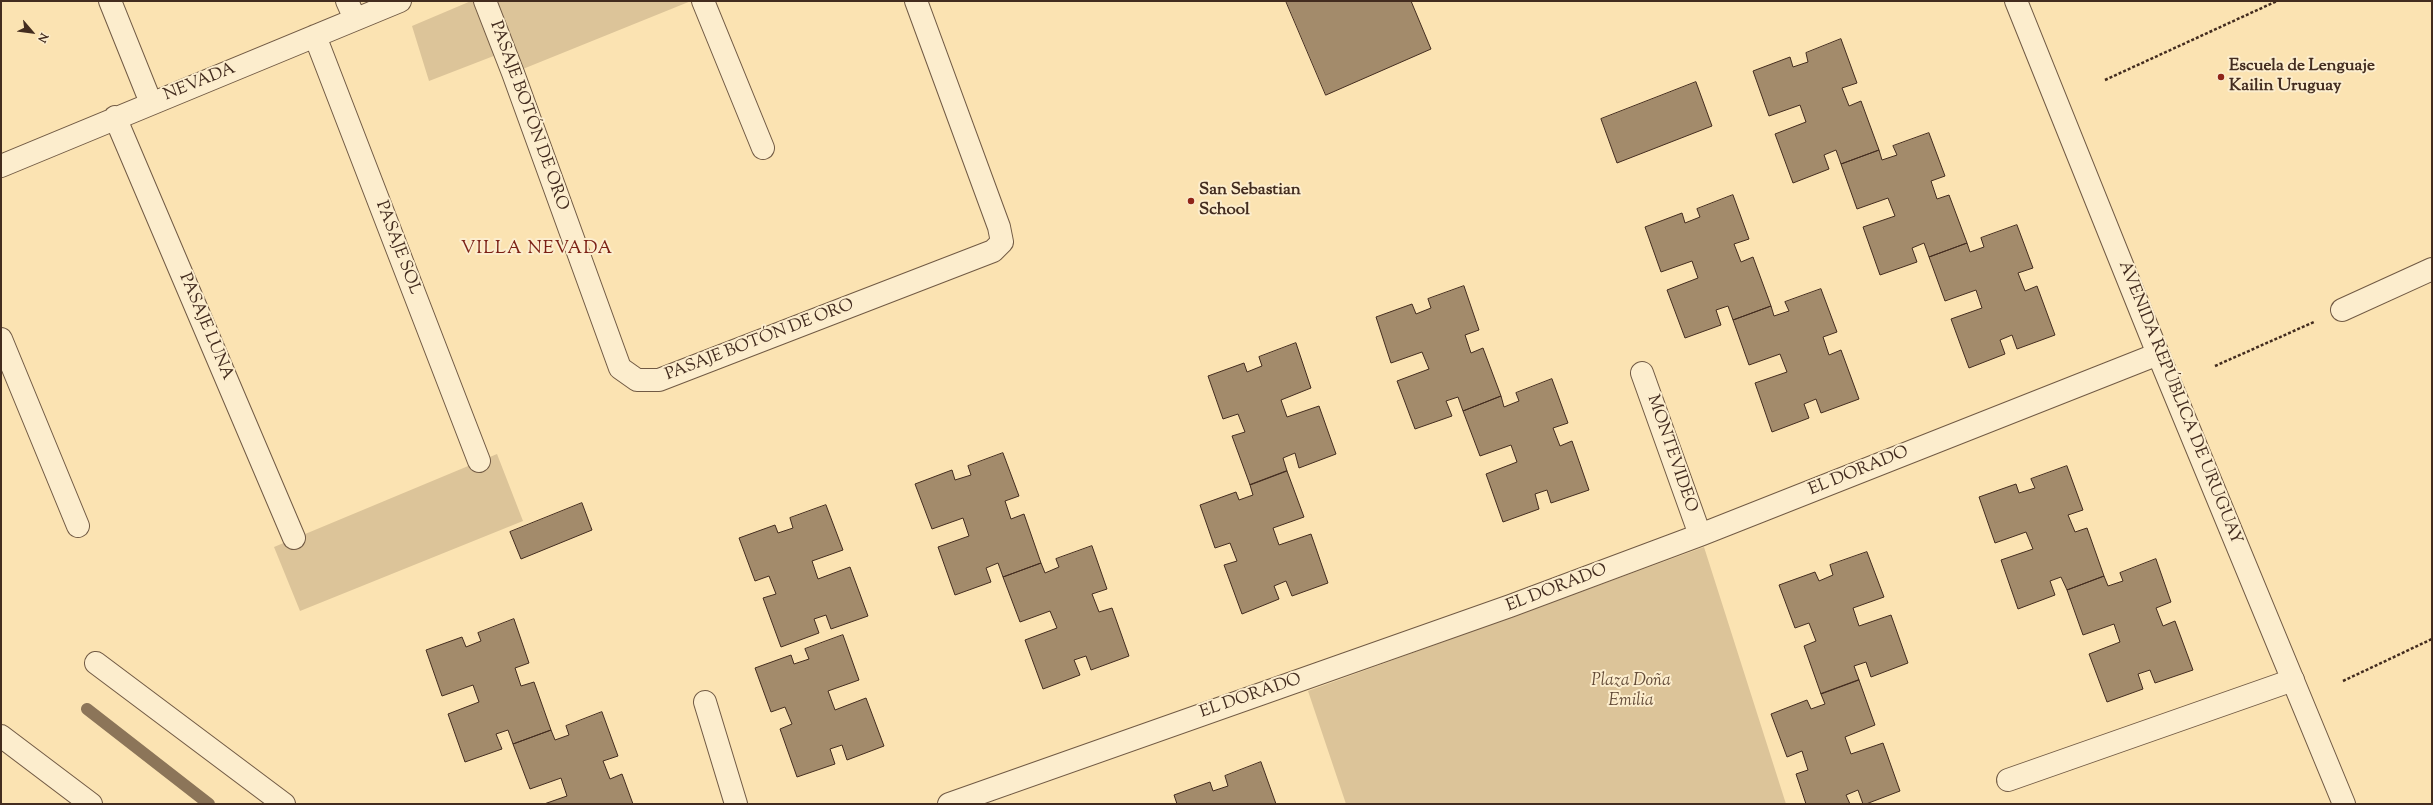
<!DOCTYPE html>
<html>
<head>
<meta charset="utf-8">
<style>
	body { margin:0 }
	#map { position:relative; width:2433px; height:805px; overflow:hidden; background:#fbe3b2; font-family:"Sorts Mill Goudy",serif }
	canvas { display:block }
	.frame { position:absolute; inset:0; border:2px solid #432c1f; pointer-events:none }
	.north { position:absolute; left:12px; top:12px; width:40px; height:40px; -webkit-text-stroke:3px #fcedcd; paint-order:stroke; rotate:118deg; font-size:11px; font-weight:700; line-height:16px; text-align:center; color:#432c1f }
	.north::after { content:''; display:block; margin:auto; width:14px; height:18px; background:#432c1f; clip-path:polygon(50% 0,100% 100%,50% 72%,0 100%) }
</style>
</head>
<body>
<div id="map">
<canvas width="2433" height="805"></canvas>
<div class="frame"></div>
<div class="north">N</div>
</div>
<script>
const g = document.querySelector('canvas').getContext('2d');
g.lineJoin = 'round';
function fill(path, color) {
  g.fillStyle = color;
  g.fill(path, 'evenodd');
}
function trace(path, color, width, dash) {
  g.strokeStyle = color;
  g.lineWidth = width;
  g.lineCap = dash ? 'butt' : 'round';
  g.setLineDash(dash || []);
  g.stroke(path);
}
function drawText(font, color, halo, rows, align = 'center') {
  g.font = font + ' "Sorts Mill Goudy",serif';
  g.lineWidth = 4;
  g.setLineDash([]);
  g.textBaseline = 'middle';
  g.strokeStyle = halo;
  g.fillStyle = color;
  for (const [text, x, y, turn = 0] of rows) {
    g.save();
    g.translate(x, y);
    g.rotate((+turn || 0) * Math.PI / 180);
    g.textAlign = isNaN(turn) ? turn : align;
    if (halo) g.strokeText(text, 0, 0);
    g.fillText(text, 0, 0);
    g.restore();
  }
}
fill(new Path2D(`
	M471,1H691L513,73L504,52L429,81L412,26Z
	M497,454L523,521L300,611L274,547Z
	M1704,547L1786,804H1346L1308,691Z`), '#dcc499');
trace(new Path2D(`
	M87,709L209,804`), '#8c7559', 12);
const building = new Path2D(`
	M1286,1H1411L1431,49L1326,95Z
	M1841,39L1857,83L1842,88L1849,106L1861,101L1879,150L1841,164L1836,150L1824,155L1829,169L1793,183L1775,134L1806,122L1800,105L1769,116L1753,71L1790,57L1793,67L1808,62L1806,53Z
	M1696,82L1712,126L1617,163L1601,119Z
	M1929,133L1945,176L1931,181L1937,199L1949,195L1967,243L1929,257L1924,243L1912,248L1917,262L1880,275L1863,227L1895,216L1888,198L1857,209L1841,164L1879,150L1882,160L1897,155L1893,146Z
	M1733,195L1749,239L1734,244L1741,262L1753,257L1771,306L1733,320L1728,306L1716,310L1721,325L1685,338L1667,290L1698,278L1692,261L1661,272L1645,227L1682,213L1685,223L1700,217L1697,209Z
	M2017,225L2033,268L2018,273L2025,291L2037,286L2055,335L2017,349L2012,335L2000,340L2005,354L1969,368L1951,319L1982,308L1976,290L1945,301L1929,257L1967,243L1970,252L1984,247L1981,238Z
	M1464,286L1479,330L1465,335L1471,353L1483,348L1501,396L1463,411L1458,397L1446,401L1452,416L1415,429L1397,381L1429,369L1422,352L1391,363L1376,317L1412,304L1416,314L1431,308L1428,299Z
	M1821,289L1837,332L1823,337L1829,355L1841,350L1859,399L1821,413L1816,399L1804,404L1809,418L1772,432L1755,383L1787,372L1780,354L1749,365L1733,320L1771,306L1774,316L1789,311L1785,302Z
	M1296,343L1311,388L1281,400L1287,417L1319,406L1336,454L1299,468L1295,453L1283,458L1287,471L1250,485L1232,436L1245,432L1238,414L1223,419L1208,376L1244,363L1247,372L1262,366L1259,357Z
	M1552,379L1568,423L1553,428L1560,446L1572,441L1589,490L1551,503L1547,490L1535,494L1539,509L1503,522L1486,474L1517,462L1511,445L1480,456L1463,411L1501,396L1504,407L1519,401L1516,393Z
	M1003,453L1019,496L1005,501L1011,519L1024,514L1041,563L1003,577L998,563L986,568L991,582L955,595L938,547L969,536L963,518L932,529L915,484L952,470L955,480L971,475L968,466Z
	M2067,466L2083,510L2068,515L2075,532L2087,528L2104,576L2067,590L2061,577L2050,581L2055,595L2018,609L2001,560L2033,549L2026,532L1995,543L1979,497L2016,484L2019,493L2035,488L2031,479Z
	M1287,471L1304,517L1273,528L1279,545L1311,534L1328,583L1292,596L1286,581L1274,586L1279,599L1242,614L1224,565L1237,561L1230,543L1215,548L1200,505L1236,492L1239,500L1253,495L1250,485Z
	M582,503L592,530L521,559L510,532Z
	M826,505L843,550L812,561L818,579L850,567L868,616L831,629L826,615L814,619L819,633L781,647L763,598L776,594L769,576L755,581L739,538L775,525L778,533L793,528L790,518Z
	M1092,546L1107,589L1092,594L1099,612L1112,608L1129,656L1091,670L1086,656L1074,660L1080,675L1043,689L1025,640L1057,628L1050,611L1020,622L1003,577L1041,563L1045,573L1059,567L1056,559Z
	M1867,552L1884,597L1853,608L1859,626L1891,615L1908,663L1871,677L1866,662L1854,666L1859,680L1821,694L1804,646L1816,641L1809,623L1795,628L1779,585L1815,572L1819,581L1833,575L1830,565Z
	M2156,559L2171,602L2156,608L2163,626L2175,621L2193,670L2155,683L2150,670L2138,674L2143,689L2107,702L2089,654L2120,642L2114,624L2083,635L2067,590L2104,576L2108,586L2123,581L2120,573Z
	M514,619L529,663L515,668L521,686L534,682L551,730L513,744L508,730L496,734L502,749L465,762L448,714L479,702L473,685L442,696L426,650L462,637L466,647L481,641L478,633Z
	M843,635L859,680L828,691L835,710L866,698L884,746L847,760L842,745L830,749L835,764L797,777L780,729L792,724L785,707L771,712L755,668L791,655L794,664L809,659L805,649Z
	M1859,680L1875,725L1845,737L1851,754L1883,743L1900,791L1866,804H1863L1858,790L1846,795L1850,804H1806L1796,774L1808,770L1802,751L1787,757L1771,714L1807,700L1811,709L1825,704L1821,694Z
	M602,712L618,756L603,761L610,779L622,774L633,804H544L567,796L561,778L530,789L513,744L551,730L555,740L569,735L566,726Z
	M1261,762L1276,804H1177L1174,795L1210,782L1213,791L1228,786L1225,776Z`);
fill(building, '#a38b6b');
trace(building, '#432c1f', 1);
const service = new Path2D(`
	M2008,780L2293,680`);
const minor = new Path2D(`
	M110,1L151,103
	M347,1L355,19
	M485,1L513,73L620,368L637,380H659L993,251L1002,242L999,227L916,1
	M703,1L763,148
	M315,36L479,461
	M115,117L294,538
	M1,166L400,1
	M2342,310L2432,269
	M1,339L78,526
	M1642,373L1700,535
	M96,663L284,804
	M705,702L736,804
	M1,736L91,804
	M949,804L1510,606L1700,535L2158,354`);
const tertiary = new Path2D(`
	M2016,1L2158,354L2344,804`);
trace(service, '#715a44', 24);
trace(minor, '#715a44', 24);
trace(tertiary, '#715a44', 24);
trace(new Path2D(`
	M2105,80L2277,1
	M2215,366L2314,322
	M2343,681L2432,639`), '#432c1f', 2.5, [3, 2]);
trace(service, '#fcedcd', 22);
trace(minor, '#fcedcd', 22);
trace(tertiary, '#fcedcd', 22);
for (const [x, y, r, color] of [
	[2221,77,4,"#8f2418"],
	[1191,201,4,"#8f2418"]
]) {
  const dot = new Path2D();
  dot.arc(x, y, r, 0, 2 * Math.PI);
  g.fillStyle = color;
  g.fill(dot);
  trace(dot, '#fcedcd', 1.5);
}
drawText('bold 17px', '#432c1f', '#fcedcd', [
	["Escuela de Lenguaje",2229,67],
	["Kailin Uruguay",2229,87],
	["San Sebastian",1199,191],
	["School",1199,211]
], 'left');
drawText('17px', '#432c1f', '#fcedcd', [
	["NEVADA",200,83,-22],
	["PASAJE BOTÓN DE ORO",528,116,70],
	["PASAJE SOL",397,248,69],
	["PASAJE LUNA",205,327,67],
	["PASAJE BOTÓN DE ORO",760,341,-21],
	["AVENIDA REPÚBLICA DE URUGUAY",2179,403,68],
	["MONTEVIDEO",1671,454,71],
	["EL DORADO",1859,472,-22],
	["EL DORADO",1557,589,-21],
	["EL DORADO",1251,697,-19]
]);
drawText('italic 17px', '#624a37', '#fcedcd', [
	["Plaza Doña",1631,682],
	["Emilia",1631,702]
]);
g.letterSpacing = '1px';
drawText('18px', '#7a1f14', '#fcedcd', [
	["VILLA NEVADA",537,250]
]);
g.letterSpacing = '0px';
</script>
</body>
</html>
